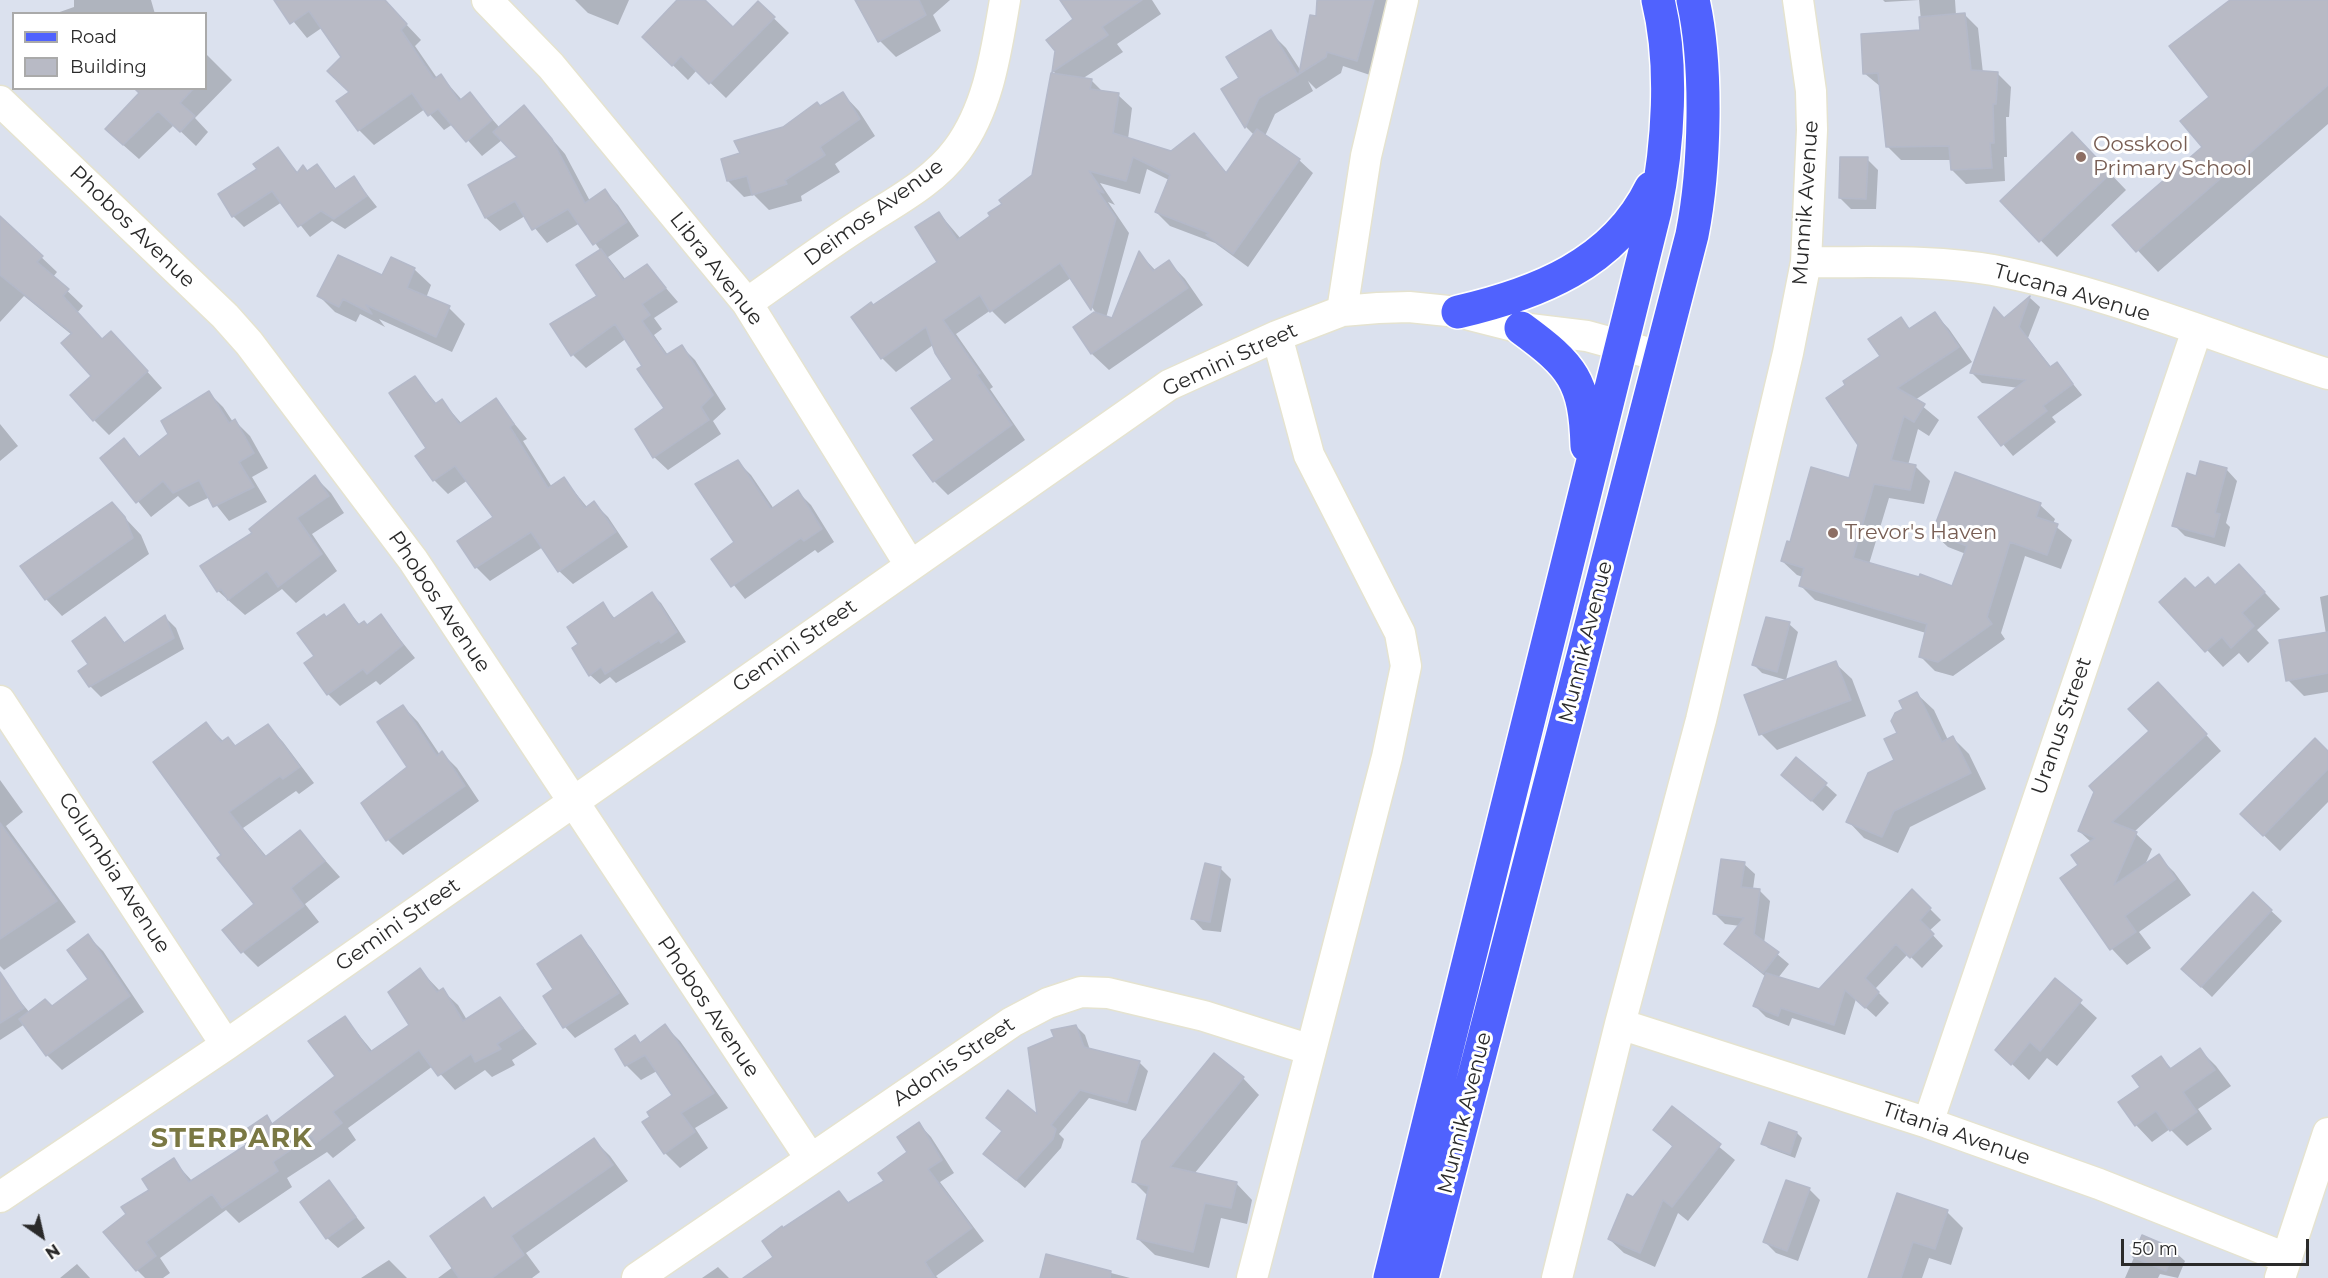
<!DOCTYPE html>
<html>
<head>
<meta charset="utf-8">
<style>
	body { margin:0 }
	#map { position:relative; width:2328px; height:1278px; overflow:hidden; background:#dbe1ee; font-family:Montserrat,sans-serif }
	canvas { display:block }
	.legend { position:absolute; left:12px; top:12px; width:195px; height:78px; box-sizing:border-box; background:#fff; border:2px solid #aaa; margin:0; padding:8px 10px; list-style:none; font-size:18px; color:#2a2a2a }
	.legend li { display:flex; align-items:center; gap:12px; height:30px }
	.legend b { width:30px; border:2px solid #aaa }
	.north { position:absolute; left:12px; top:1206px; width:60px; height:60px; -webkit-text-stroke:4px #fff; paint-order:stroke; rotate:146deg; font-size:16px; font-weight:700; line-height:24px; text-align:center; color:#2a2a2a }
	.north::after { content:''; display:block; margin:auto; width:21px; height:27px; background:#2a2a2a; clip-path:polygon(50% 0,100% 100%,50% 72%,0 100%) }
	.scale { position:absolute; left:2121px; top:1239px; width:188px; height:27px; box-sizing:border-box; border:3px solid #2a2a2a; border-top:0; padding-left:8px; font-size:18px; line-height:21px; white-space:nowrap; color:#2a2a2a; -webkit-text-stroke:4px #fff; paint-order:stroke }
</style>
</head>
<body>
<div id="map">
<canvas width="2328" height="1278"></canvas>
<ul class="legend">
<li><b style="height:8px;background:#5062fe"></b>Road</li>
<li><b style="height:16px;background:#b8bac5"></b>Building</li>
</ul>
<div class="north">N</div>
<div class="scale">50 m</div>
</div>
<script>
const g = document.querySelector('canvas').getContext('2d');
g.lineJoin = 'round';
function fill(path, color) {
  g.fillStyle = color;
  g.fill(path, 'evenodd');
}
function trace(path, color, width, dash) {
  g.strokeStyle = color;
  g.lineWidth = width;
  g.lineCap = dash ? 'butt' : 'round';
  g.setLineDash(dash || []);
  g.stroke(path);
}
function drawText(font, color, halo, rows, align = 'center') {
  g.font = font + ' Montserrat,sans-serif';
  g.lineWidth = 6;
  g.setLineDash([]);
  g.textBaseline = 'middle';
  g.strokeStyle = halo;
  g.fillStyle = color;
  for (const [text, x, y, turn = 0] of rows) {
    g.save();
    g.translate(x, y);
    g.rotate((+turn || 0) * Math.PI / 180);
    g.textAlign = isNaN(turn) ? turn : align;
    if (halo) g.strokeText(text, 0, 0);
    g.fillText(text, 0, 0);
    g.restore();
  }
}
fill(new Path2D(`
	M74,0H151L155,14H54L74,7Z
	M276,0H371L405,23L421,40L415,46L437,78L441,76L462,100L470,94L500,128L524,107L565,154L590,201L605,191L618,205L639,236L608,257L626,280L647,266L678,302L654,318L662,329L654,335L668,355L682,347L695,360L726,409L713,421L721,434L668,470L654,457L666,408L627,338L586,368L573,355L553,325L599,297L601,251L580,223L547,243L525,216L500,231L486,218L470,185L519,158L502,140L482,156L453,124L444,130L425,109L374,145L359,130L343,57L323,27L307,38Z
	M575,0H629L618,25L588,13Z
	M679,0H703L733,29L758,3L789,33L726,98L697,70L688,80L644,37Z
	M856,0H950L933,15L941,31L896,57L880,41Z
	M1061,0H1152L1161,14L1117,44L1123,52L1082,79L1091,80L1104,93L1118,95L1132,108L1128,139L1172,153L1194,135L1227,173L1254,135L1246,127L1224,89L1241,79L1270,32L1286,48L1301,71L1317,18L1319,0H1394L1373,76L1343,66L1341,73L1316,89L1308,81L1313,91L1275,114L1265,136L1299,160L1313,173L1248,267L1215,243L1170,226L1156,212L1169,180L1147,169L1140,194L1100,183L1115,205L1108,202L1129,233L1106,318L1113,320L1140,254L1156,271L1169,262L1185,279L1203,305L1109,370L1092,354L1075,328L1096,313L1071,278L1005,324L991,310L956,334L993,387L990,389L1025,440L948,495L934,481L936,440L955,379L933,345L896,372L882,358L874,306L939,262V213L961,239L992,216L1034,176L1057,75L1053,71L1056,51L1075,20Z
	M1883,0H1955L1956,15L1964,14L1978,28L1983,73H1997L2011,87L2009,117H2006L2007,157H2004L2005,181L1966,184L1952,170L1951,160H1901L1887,146L1881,87L1864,73L1922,31L1919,0L1885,2Z
	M2250,0H2328V124L2158,272L2114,225L2204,147L2211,97Z
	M206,54L232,80L195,118L208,132L196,146L174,125L139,159L122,144L146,88H206Z
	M843,94L859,111L875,136L835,164L840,172L801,196L802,201L769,210L754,195L744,197L728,181L742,154Z
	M278,149L298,173L308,172L317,166L337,190L354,178L377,207L345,229L332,221L310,237L282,202L244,227L233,216L259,169Z
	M2088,150L2126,190L2057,257L2002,201Z
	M1867,159L1878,170L1876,209H1851L1840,198Z
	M0,218L57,272L53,277L83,306L77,313L102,340L126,348L162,388L109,435L94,420L93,376L72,335L24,296L0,322Z
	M414,269L431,285L426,298L449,308L465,324L452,352L379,319L385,327L360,314L356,322L335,312L319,296Z
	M2030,298L2040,307L2028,338L2052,368L2057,364L2082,395L2052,417L2056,422L2013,456L1980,417L2019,388L1982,383L1972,373L2005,320Z
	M1935,314L1949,329L1972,362L1915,400L1939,420L1929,436L1918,429L1908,465L1915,466L1930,481L1924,504L1889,498L1869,564L1953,588L1966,554L1948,547L1933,533L2040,505L2055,519L2053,524L2072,540L2061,569L2025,556L2001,633L2005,639L1953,676L1935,671L1920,656L1926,633L1815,600L1800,585L1803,577L1797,575L1782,561L1791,543L1850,480L1882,357L1901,319L1911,330Z
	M415,378L437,404L442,401L462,424L495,400L527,439L523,441L552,487L564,479L587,507L594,503L608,517L628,547L573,584L559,571L543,547L490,581L476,567L495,518L468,480L448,494L434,480L417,456L428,449Z
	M209,393L223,407L233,422L235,421L250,436L268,468L252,477L267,502L229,521L210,497L189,507L178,496L151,517L102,458L124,440L140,457L170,435Z
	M0,424L18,446L0,461Z
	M738,462L751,475L774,509L798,492L811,505L834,542L818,553L815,550L745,599L713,559L736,543Z
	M2201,463L2227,470L2237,481L2226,523L2230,527L2225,547L2185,536L2174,525L2197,478Z
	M315,477L331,493L344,513L312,534L337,571L296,603L282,589L245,615L218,591L254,534Z
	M112,504L141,535L149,554L62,616L46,599Z
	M2255,582L2280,609L2257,630L2269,643L2248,663L2239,653L2223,667L2162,602L2196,590Z
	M652,594L661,603L686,642L616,683L610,677L600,684L590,675L580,645L603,604L616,620Z
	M2328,595V692L2304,696L2288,680L2326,634L2320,597Z
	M344,606L360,625L368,627L381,616L415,658L380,685L376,681L340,706L328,694L316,657L326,618Z
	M165,617L176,628L184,649L101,697L90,686L91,664L105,619L125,643Z
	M1789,624L1798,632L1786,680L1762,673L1754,665Z
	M1835,663L1852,679L1866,716L1777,750L1761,734Z
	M1917,694L1934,710L1948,740L1953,738L1969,754L1986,789L1910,827L1898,853L1864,838L1848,821L1896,761L1905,710Z
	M2174,700L2221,751L2134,832L2152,849L2145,865L2158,856L2174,872L2191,895L2139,932L2151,948L2127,965L2112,949L2062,878L2080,866L2091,842L2079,831Z
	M403,706L418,722L440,755L442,753L457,768L479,801L403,855L388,840L409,767Z
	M206,724L224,742L228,739L236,747L268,726L283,742L314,783L299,794L296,791L243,828L267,857L300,832L340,877L305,904L319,922L258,967L243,952L256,905L223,855Z
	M2328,753V802L2280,851L2242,814Z
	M1797,759L1837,795L1823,811L1783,775Z
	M0,780L23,812L6,826L76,922L4,970L0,966Z
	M1744,864L1755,874L1753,889L1759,890L1770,901L1764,943L1789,964L1778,978L1820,991L1912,891L1941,920L1929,931L1943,946L1922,968L1908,954L1875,989L1889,1003L1876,1017L1856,999L1845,1035L1792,1018L1789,1026L1766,1017L1755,1006L1766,977L1726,944L1740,926L1725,924L1714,913Z
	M1220,868L1231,879L1221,932L1203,930L1193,919Z
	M2253,894L2282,921L2212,997L2194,980Z
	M88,936L103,951L144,1012L62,1070L47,1055L25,1024L0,1040V995L10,989L30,1013L52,1007L90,979Z
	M580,937L591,948L629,1004L575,1038L565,1027L545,996L555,990Z
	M420,970L440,991L442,990L458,1005L467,1020L500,999L537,1044L512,1060L515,1065L492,1077L485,1070L455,1090L433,1066L348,1128L356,1140L333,1158L327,1152L287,1178L292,1187L239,1223L226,1210L160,1258L170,1273L163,1278H145L137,1270L128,1214L173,1160L193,1182L248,1146L266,1117L274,1125L338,1077L345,1018L373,1052L411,1025Z
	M2055,980L2097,1018L2057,1066L2047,1058L2029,1080L1997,1050Z
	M665,1026L680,1041L728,1108L695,1128L708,1148L680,1168L665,1153L674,1095L657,1071L641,1080L626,1065L635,1037L641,1044Z
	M1076,1026L1085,1035L1090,1050L1139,1062L1148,1071L1136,1111L1089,1098L1059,1134L1064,1139L1061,1148L1025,1188L994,1162L1039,1117Z
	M2200,1050L2216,1066L2231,1086L2198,1109L2212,1129L2187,1146L2170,1129L2152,1142L2136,1125L2120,1102L2142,1087L2161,1058L2172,1069Z
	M1243,1078L1259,1095L1194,1174L1236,1183L1252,1200L1247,1224L1221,1218L1209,1268L1155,1255L1138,1239L1148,1196L1134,1182Z
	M1672,1108L1735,1160L1688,1221L1678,1213L1655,1267L1624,1253L1609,1239L1634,1199L1674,1148L1655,1130Z
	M919,1124L931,1137L954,1173L940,1182L984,1241L936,1276L938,1278H746L775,1257L783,1230L839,1193L850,1204L886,1181L909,1152Z
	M1797,1133L1802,1138L1795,1158L1768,1148L1763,1143Z
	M594,1140L610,1156L628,1181L526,1253L540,1272L532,1278H438L453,1267L484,1199L494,1210Z
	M329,1182L365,1228L338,1248L327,1238Z
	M1809,1189L1820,1200L1798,1261L1776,1253L1765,1242Z
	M1947,1212L1963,1228L1951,1265L1929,1258L1922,1278H1869Z
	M2143,1237L2174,1251L2185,1261L2178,1278L2160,1274L2158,1278H2125Z
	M1047,1256L1130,1278H1041Z
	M389,1260L407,1278H361Z
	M77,1264L90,1278H60Z
	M718,1267L729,1278H702Z`), '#0003');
const building = new Path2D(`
	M274,0H385L407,24L401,30L434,79L441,74L459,101L470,92L492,120L466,142L438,109L428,116L412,93L358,131L336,101L349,92L327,71L341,57L309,11L290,24Z
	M677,0H705L733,27L758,1L775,17L709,84L681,56L672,66L642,37Z
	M855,0H919L926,15L878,42Z
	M1060,0H1142L1102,27L1108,35L1052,72L1055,51L1046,40L1073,19Z
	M1317,0H1374L1357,61L1327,52L1326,57L1299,74L1310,15L1316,16Z
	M2230,0H2328V85L2136,252L2112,225L2202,147L2180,121L2209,97L2169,46Z
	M1965,13L1971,70L1998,72L1996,104H1993L1994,143H1990L1992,168L1951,170L1949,146L1886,147L1878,73L1863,74L1861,34L1920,30L1919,17Z
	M1271,30L1298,75L1259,98L1245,128L1221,89L1239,78L1226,57Z
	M1051,73L1092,79L1090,89L1119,93L1113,133L1171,151L1194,133L1226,173L1257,129L1300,159L1233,254L1206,235L1209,233L1155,212L1170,175L1133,157L1126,181L1089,171L1104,193L1097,190L1116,218L1091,310L1060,263L990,312L980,295L943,320L980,373L977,375L1012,425L933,482L913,455L934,440L911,408L952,379L935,353L926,327L881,359L851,317L871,302L873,305L937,262L915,227L939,212L957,240L990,216L988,213L1002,204L999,200L1032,175Z
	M134,88H194L180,103L195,116L180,132L158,111L123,145L105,129L139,93Z
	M843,92L860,119L820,147L825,155L785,180L787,184L752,195L747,176L727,181L721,159L740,153L734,141L783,127L817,102L820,106Z
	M524,105L552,139L585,203L605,189L627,222L593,245L568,209L532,230L515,201L485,218L468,185L517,157L493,132Z
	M2072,132L2111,173L2039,242L2000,201Z
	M278,147L297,173L303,165L307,171L317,164L335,189L354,176L367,196L334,219L321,211L298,227L272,191L232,217L218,194L257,169L253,164Z
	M1840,157H1868L1866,199L1839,198Z
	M0,216L43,256L37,262L69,289L63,296L102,339L111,331L148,371L93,421L70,395L91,376L61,343L72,333L0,275Z
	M601,249L623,280L647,264L666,288L642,304L650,315L642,321L666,355L682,345L713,395L701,407L709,420L653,458L635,429L664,408L637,369L642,366L615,324L571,356L550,324L597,296L576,265Z
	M1139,251L1153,271L1169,260L1188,288L1091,354L1073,327L1094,312L1112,318Z
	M338,255L382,275L391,257L415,268L407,288L450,306L436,337L366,305L372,314L343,299L339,307L317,296Z
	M2030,296L2019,327L2050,367L2057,362L2073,384L2043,406L2047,411L2001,446L1978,417L2026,380L1970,373L1994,307L2004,318Z
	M1935,312L1959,347L1897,388L1925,404L1914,422L1904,416L1891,460L1916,465L1910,490L1874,484L1853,558L1919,577L1920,574L1952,586L1967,546L1932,533L1955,472L2041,503L2036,517L2058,524L2047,555L2010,542L1987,617L1992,624L1938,662L1919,657L1927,624L1799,586L1804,568L1781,561L1787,541L1790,542L1811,467L1849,478L1858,445L1826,398L1845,385L1843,381L1880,356L1868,339L1901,317L1909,329Z
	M415,376L435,404L442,399L459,424L496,398L514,424L510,427L548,488L564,477L585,508L594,501L616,532L558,572L531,532L475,568L457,541L493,517L455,466L433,481L415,456L426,448L389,393Z
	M209,391L229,423L235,419L254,453L239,462L254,487L213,507L199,480L173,493L163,481L136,503L100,458L124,438L139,457L168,434L161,421Z
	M738,460L771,509L798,490L822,529L804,541L801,538L731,587L711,559L734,542L695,484Z
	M2200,461L2227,468L2215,513L2220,514L2214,537L2172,526L2187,473L2196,476Z
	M315,475L329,496L297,518L322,554L278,587L267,571L228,600L221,589L217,592L200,566L252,533L249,529Z
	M112,502L125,517L133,538L45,600L20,566Z
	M2239,564L2265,592L2242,613L2254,626L2231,648L2222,637L2205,652L2159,602L2185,578L2195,588L2208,577L2215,585Z
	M652,592L677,632L661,643L659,640L605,674L601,667L589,676L572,648L578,644L567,627L603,602L613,619Z
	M344,604L358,625L364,621L367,625L381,614L403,645L367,674L363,669L327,695L304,663L314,656L297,633L324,614L326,617Z
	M165,615L174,638L89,687L78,671L88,664L72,641L105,617L124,643Z
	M1766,617L1790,622L1777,672L1752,665Z
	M2328,632V673L2286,681L2279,640Z
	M1836,661L1851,700L1759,735L1744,695Z
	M2158,682L2207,734L2112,822L2137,832L2114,885L2159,854L2176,879L2125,916L2136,932L2110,950L2060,878L2078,865L2071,855L2095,838L2078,831L2094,792L2089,786L2149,731L2128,709Z
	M1917,692L1942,742L1953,736L1971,773L1894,811L1882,837L1846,822L1868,773L1894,760L1884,739L1897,733L1891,721L1895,713L1903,709L1899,701Z
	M403,705L437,756L442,751L465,786L386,841L361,803L407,767L377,722Z
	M206,722L221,742L228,737L235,746L268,724L300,767L283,779L280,776L229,812L265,857L300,830L325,861L291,888L304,906L241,953L222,930L254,904L217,858L221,855L153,762Z
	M2315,738L2328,751V769L2263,836L2240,814Z
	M1796,757L1827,783L1811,801L1781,775Z
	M0,823L57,901L0,939Z
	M1721,859L1745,862L1741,887L1760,889L1754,934L1779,952L1763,973L1724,944L1744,918L1713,914Z
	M1205,863L1221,867L1210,922L1191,919Z
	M1912,889L1931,908L1920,920L1934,934L1910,958L1896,944L1865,978L1879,992L1865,1008L1845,990L1834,1025L1781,1008L1778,1016L1753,1006L1766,973L1819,989Z
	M2253,892L2272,910L2201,987L2181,969Z
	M88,934L130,996L46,1056L19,1019L45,999L52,1006L88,979L67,950Z
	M581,935L619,993L563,1028L543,996L553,989L537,964Z
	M420,968L437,992L443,988L463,1021L500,997L523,1028L497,1044L501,1049L475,1062L471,1054L438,1076L419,1050L333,1112L342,1123L316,1143L311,1136L273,1162L278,1171L222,1208L212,1194L146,1242L156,1256L136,1271L103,1232L126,1214L121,1207L149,1190L142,1179L174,1158L189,1182L246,1145L239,1134L267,1115L272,1124L335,1076L308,1041L345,1016L370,1052L409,1025L388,992Z
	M0,972L24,1008L0,1023Z
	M2055,978L2082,1000L2040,1051L2030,1042L2011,1065L1995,1050Z
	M665,1024L714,1093L681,1113L695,1132L664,1154L642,1122L650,1117L647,1112L672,1095L645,1055L625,1066L615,1049L635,1035L640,1043Z
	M1076,1025L1084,1047L1140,1061L1127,1103L1080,1090L1051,1125L1056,1129L1053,1139L1016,1180L983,1154L1002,1131L986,1118L1008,1090L1037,1114L1028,1048L1054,1037L1051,1030Z
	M2200,1048L2215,1070L2183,1092L2197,1112L2170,1131L2156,1111L2135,1126L2118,1102L2140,1087L2132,1076L2161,1056L2170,1069Z
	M1214,1053L1244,1077L1170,1167L1237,1182L1231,1208L1205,1203L1193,1252L1137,1239L1149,1186L1132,1182L1142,1141Z
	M1672,1106L1721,1144L1672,1207L1663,1200L1640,1253L1608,1239L1627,1194L1633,1197L1673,1146L1653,1130Z
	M919,1122L942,1160L928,1169L972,1228L925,1262L935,1278H743L773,1257L762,1241L782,1226L783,1228L839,1191L848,1203L884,1181L878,1173L907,1152L897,1137Z
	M1769,1122L1797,1132L1790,1154L1761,1144Z
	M594,1138L613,1165L511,1236L524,1255L492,1278H459L430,1236L484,1197L492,1209Z
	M329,1180L356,1217L326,1239L300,1202Z
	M1786,1180L1810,1188L1787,1251L1763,1242Z
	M1897,1193L1948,1210L1935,1249L1913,1242L1901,1278H1868Z
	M2142,1235L2175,1249L2166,1271L2133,1257Z
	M1046,1254L1111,1271L1110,1278H1040Z`);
fill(building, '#b8bac5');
trace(building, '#b4b9c9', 1.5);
const minor = new Path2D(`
	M487,0L551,66L747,303L910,565
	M0,101L225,316L249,343L413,560L810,1158
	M1806,262C1868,263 1932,259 1993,270C2104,291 2220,339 2328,374
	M747,303C787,275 826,246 867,220C898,200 934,181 957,150C989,107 996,52 1005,0
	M1342,311L1366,156L1403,0
	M0,701L226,1045
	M1620,1024L1928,1123L2099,1184L2286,1258
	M1928,1123L2197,330
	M0,1197L226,1045L1169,385L1277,336L1342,311L1378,308L1409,307L1458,312L1521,328L1587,336L1660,356
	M637,1278L1012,1022L1048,1003L1081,992L1108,993L1204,1016L1311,1050
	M1252,1278L1387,757L1406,666L1400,633L1309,455L1277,336
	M1557,1278L1620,1024L1701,720L1788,353L1806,262L1812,130L1811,91L1798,0
	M2280,1278L2328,1133`);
const major = new Path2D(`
	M1458,312C1536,294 1614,264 1651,188
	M1521,328C1573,366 1585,381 1587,446
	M1390,1278L1655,211C1668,146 1674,65 1658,0
	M1422,1278L1692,235C1705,169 1708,66 1693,0`);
trace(minor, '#e5e3d0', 33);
trace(major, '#fff', 36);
trace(minor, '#fff', 30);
trace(major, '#5062fe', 33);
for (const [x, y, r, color] of [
	[2081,157,6,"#8d6e63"],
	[1833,533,6,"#8d6e63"]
]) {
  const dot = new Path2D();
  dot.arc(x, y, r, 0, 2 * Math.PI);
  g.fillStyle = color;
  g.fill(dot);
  trace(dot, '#fff', 2);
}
drawText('21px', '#785e54', '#fff', [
	["Oosskool",2093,145],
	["Primary School",2093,169],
	["Trevor's Haven",1845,533]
], 'left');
drawText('21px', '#2a2a2a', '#fff', [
	["Munnik Avenue",1806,203,-86],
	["Deimos Avenue",874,213,-36],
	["Phobos Avenue",132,227,44],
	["Libra Avenue",716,269,52],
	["Tucana Avenue",2072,293,16],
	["Gemini Street",1230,360,-25],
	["Phobos Avenue",439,602,56],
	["Munnik Avenue",1586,642,-76],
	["Gemini Street",795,646,-35],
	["Uranus Street",2062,726,-71],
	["Columbia Avenue",114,873,57],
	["Gemini Street",398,925,-35],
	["Phobos Avenue",708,1007,56],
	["Adonis Street",954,1062,-34],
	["Munnik Avenue",1465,1113,-76],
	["Titania Avenue",1956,1134,19]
]);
g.letterSpacing = '1.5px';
drawText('bold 27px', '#7a7843', '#fff', [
	["STERPARK",232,1139]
]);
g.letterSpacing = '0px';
</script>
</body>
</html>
